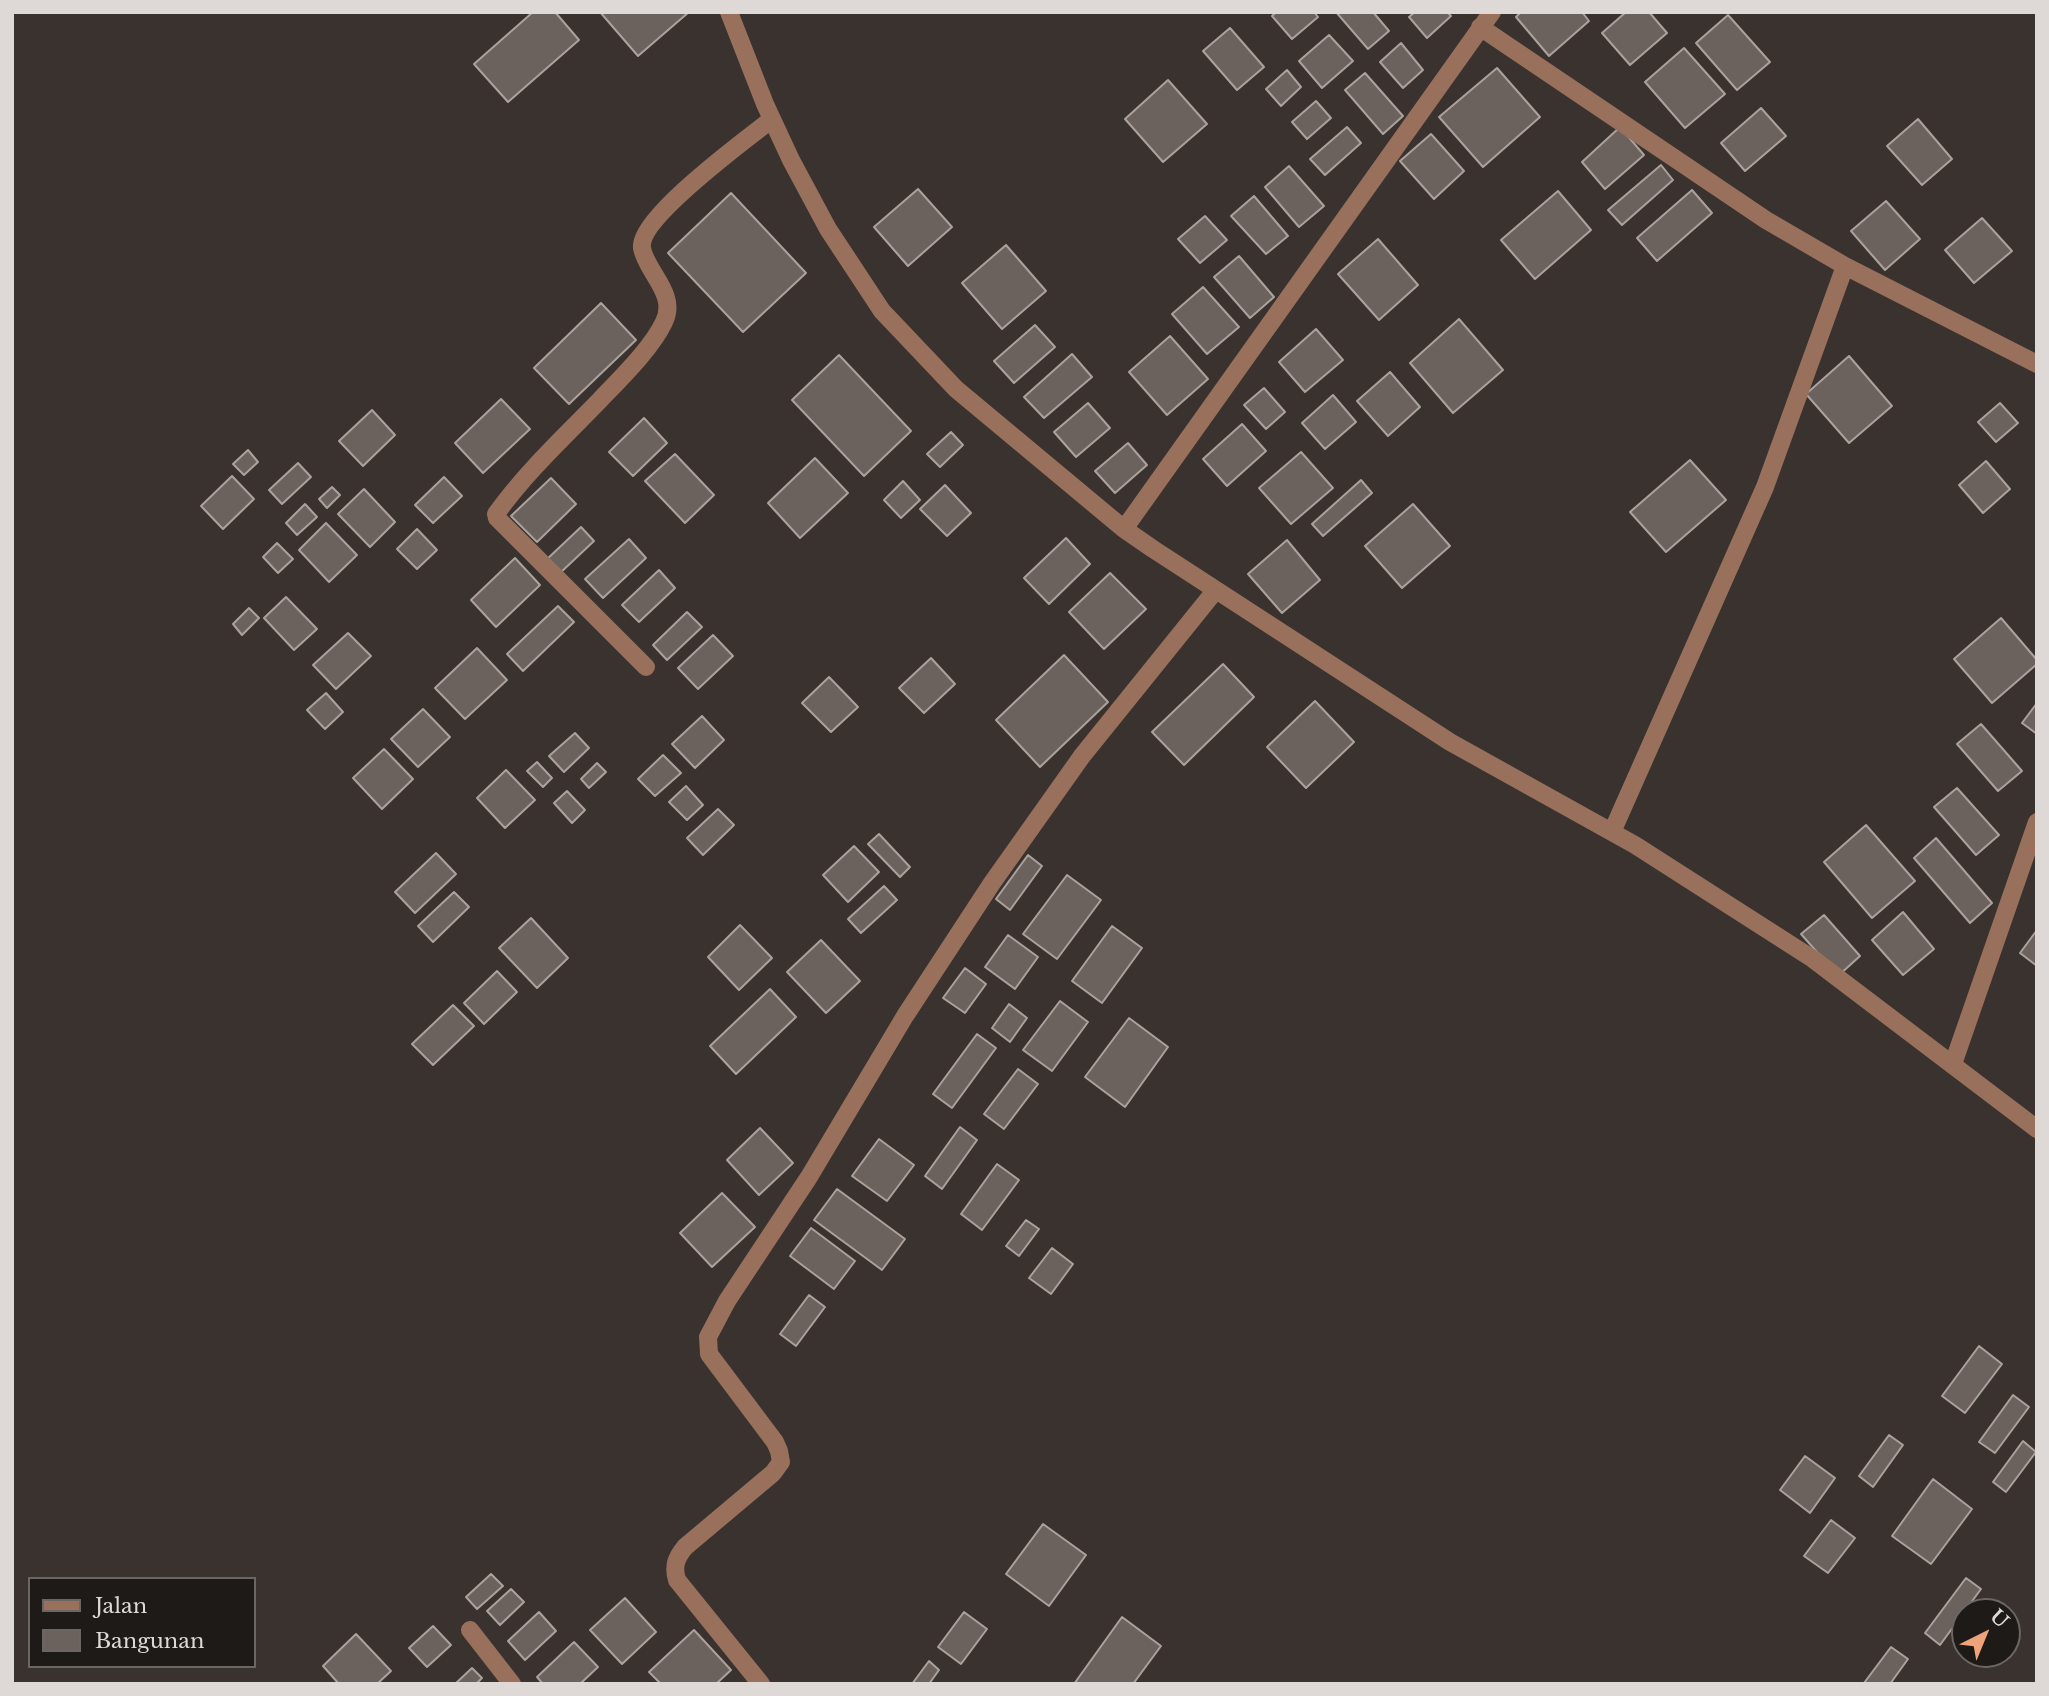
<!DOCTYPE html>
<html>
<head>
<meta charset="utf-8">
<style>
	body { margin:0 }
	#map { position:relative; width:2049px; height:1696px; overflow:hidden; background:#39322e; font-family:"Libre Baskerville",serif }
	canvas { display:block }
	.frame { position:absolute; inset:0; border:14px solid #ded9d7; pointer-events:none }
	.legend { position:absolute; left:28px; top:1577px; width:228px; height:91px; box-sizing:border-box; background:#1e1a18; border:2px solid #6b6664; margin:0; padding:9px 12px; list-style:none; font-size:21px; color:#ded9d7 }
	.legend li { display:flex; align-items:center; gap:14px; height:35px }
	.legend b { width:35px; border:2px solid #6b6664 }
	.north { position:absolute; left:1951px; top:1598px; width:70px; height:70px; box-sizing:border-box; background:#1e1a18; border:2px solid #6b6664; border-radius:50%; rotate:43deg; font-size:19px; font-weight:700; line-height:28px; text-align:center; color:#ded9d7 }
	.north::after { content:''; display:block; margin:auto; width:24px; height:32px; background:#f0a378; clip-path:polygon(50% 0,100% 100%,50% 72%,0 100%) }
</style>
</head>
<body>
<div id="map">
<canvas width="2049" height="1696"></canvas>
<div class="frame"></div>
<ul class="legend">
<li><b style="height:9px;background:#98705b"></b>Jalan</li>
<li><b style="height:19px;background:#6b625e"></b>Bangunan</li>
</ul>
<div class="north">U</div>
</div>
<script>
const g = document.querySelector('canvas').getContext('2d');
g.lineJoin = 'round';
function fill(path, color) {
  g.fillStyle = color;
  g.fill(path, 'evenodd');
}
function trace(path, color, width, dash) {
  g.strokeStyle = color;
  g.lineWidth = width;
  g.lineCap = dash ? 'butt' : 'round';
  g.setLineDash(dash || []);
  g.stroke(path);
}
const building = new Path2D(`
	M533,12H555L579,40L508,102L474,64Z
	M600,12H689L638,56Z
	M1276,12H1314L1318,17L1292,39L1272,16Z
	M1336,12H1373L1389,31L1368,49Z
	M1415,12H1447L1451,16L1427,38L1409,17Z
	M1521,12H1582L1589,21L1549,56L1516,17Z
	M1626,12H1649L1667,33L1630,65L1602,33Z
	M1728,15L1770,62L1737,90L1696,43Z
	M1230,28L1264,67L1237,90L1203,51Z
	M1329,35L1353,61L1322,88L1299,61Z
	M1401,43L1423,70L1403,88L1380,62Z
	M1684,48L1725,94L1685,128L1645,82Z
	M1497,68L1540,117L1483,167L1439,117Z
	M1287,70L1301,87L1281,106L1266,89Z
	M1365,73L1403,116L1383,134L1345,90Z
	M1168,80L1207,124L1163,162L1125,119Z
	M1316,101L1331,118L1307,139L1292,122Z
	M1761,108L1786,136L1745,171L1721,143Z
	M1918,119L1952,159L1922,185L1887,146Z
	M1347,127L1361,143L1325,175L1310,159Z
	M1620,127L1644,155L1605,189L1582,162Z
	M1431,134L1464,171L1434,199L1400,161Z
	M1661,165L1673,180L1622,225L1608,210Z
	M1289,166L1324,206L1299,227L1265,187Z
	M918,189L952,227L908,266L874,227Z
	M1692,190L1712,213L1657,261L1637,238Z
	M1558,191L1591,230L1535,279L1501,240Z
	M731,193L806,273L743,332L668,253Z
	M1254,196L1288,236L1266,254L1231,216Z
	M1886,201L1920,239L1885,270L1851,231Z
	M1205,216L1227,240L1200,263L1178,239Z
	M1982,218L2012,251L1974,283L1945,250Z
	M1378,239L1418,285L1379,320L1338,274Z
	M1006,245L1046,291L1002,329L962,283Z
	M1239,256L1274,297L1250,318L1214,277Z
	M1203,287L1239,327L1207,354L1172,314Z
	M601,303L636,340L569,404L534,368Z
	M1459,319L1503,370L1453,413L1410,363Z
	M1035,325L1055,347L1014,383L994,361Z
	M1316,329L1343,360L1305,392L1279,362Z
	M1170,336L1208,379L1167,415L1129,372Z
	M1072,354L1092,377L1044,418L1024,397Z
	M839,355L911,431L864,476L792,400Z
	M1849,356L1892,406L1849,443L1806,394Z
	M1390,372L1420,407L1388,436L1357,401Z
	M1264,388L1285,412L1266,429L1244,405Z
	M1333,395L1356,422L1325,449L1302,423Z
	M501,399L530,429L483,473L455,443Z
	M1088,403L1110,428L1076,457L1054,432Z
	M2000,403L2018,423L1996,442L1978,422Z
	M372,410L395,435L363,466L339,441Z
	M644,418L667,443L633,476L609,452Z
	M1242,424L1266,451L1227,486L1203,459Z
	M951,432L963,445L940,467L927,454Z
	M1128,443L1147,465L1115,493L1095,471Z
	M248,450L258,462L244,475L233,464Z
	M1301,452L1333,488L1291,524L1259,488Z
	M675,454L714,495L685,523L645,481Z
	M815,458L848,493L800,538L768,503Z
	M1690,460L1726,500L1666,552L1630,512Z
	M1986,461L2010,489L1983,513L1959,485Z
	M298,463L311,477L282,504L269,490Z
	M232,476L254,499L223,529L201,506Z
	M444,477L462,496L433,523L415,505Z
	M551,478L576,504L537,542L511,516Z
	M1361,480L1372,493L1323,536L1312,524Z
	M903,481L920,500L901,518L884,500Z
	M945,485L971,513L947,536L920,509Z
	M332,487L340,495L327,508L319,499Z
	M364,489L395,522L370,547L338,514Z
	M305,504L317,517L297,535L286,523Z
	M1413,504L1450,546L1402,588L1365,546Z
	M326,523L357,555L329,582L299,550Z
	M581,527L594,541L558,575L545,561Z
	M417,529L437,550L417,569L397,549Z
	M1066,538L1090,564L1049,604L1024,578Z
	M629,539L646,558L603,598L585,579Z
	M1287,540L1320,580L1282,613L1248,574Z
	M277,543L293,559L278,573L263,557Z
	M515,558L540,585L496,627L471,600Z
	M659,570L675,588L639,622L622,605Z
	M1110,573L1146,609L1104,649L1069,612Z
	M286,597L317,629L294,650L264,618Z
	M558,606L574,622L523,671L507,654Z
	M249,608L259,618L242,635L233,624Z
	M687,612L702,627L667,660L653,645Z
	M2001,618L2037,660V664L1992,703L1954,659Z
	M348,633L371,656L336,689L313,665Z
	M713,635L733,656L698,689L678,668Z
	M477,648L507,680L465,719L435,688Z
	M1064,655L1108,702L1040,767L996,720Z
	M931,658L955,684L924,713L899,688Z
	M1223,664L1254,697L1184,765L1152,732Z
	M829,677L858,707L831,732L802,703Z
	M326,693L343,712L325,729L307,710Z
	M1315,701L1354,742L1306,788L1267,747Z
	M2037,703V734L2022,723Z
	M423,709L450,737L418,767L391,739Z
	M702,716L724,740L695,768L672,744Z
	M1981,724L2022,771L1998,791L1957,744Z
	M575,733L589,748L564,772L549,756Z
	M384,749L413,779L382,809L353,778Z
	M663,755L681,773L655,796L638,779Z
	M537,762L552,778L543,787L527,771Z
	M597,763L606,772L589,788L581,779Z
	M506,770L535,800L505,828L477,798Z
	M686,786L703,805L687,820L669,802Z
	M1957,788L1999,835L1976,855L1934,807Z
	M567,791L585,810L572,823L554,803Z
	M718,809L734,825L703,855L687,838Z
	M1866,825L1915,881L1872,918L1824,862Z
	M879,834L910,867L900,877L868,844Z
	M1936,838L1992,903L1970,923L1914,858Z
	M854,846L879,872L848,902L823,875Z
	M436,853L456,874L415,913L395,892Z
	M1028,855L1042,866L1010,910L996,899Z
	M1067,875L1101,900L1057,959L1023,934Z
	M884,886L897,900L861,933L848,919Z
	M454,892L469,907L433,942L418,926Z
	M1903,912L1934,949L1903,975L1872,940Z
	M1824,915L1860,956L1838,976L1801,934Z
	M531,918L568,958L537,988L499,948Z
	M740,925L772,958L739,990L708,957Z
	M1112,926L1142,948L1102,1003L1072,981Z
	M2037,930V966L2020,953Z
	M1008,935L1038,957L1015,989L985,967Z
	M821,940L860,981L826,1013L787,972Z
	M965,968L986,984L965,1013L943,998Z
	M497,971L517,992L484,1024L464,1003Z
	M770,989L796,1017L736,1074L710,1046Z
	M1060,1001L1088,1022L1052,1071L1023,1050Z
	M1009,1004L1027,1018L1010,1042L992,1028Z
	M453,1005L474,1026L433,1065L412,1044Z
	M1129,1018L1168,1047L1125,1107L1085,1077Z
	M977,1034L996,1048L952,1108L933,1094Z
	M1018,1069L1038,1084L1004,1129L984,1114Z
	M960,1127L977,1140L942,1189L925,1176Z
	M760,1128L793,1163L759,1195L727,1160Z
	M879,1139L914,1165L887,1201L852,1176Z
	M997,1164L1019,1180L982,1230L961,1214Z
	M837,1189L905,1239L882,1270L814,1220Z
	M722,1193L755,1227L712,1267L680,1233Z
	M1026,1220L1039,1229L1019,1256L1006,1246Z
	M811,1228L855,1261L834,1289L790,1256Z
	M1052,1248L1073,1264L1051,1294L1029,1278Z
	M809,1295L825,1307L796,1346L780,1334Z
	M1979,1346L2002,1364L1965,1413L1942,1396Z
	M2013,1395L2029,1407L1995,1453L1979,1442Z
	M1889,1435L1903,1445L1873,1487L1859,1476Z
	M2023,1441L2036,1452L2006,1492L1993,1482Z
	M1805,1456L1835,1478L1810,1513L1780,1490Z
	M1933,1479L1972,1509L1931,1564L1892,1536Z
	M1831,1520L1855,1538L1828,1573L1804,1556Z
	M1043,1524L1086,1555L1049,1606L1006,1574Z
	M491,1574L503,1586L477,1609L466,1597Z
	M1966,1578L1981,1589L1940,1645L1925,1633Z
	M511,1589L524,1602L500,1625L487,1611Z
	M625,1598L656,1632L622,1664L590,1630Z
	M539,1612L556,1631L525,1660L508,1641Z
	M964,1612L987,1629L961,1664L938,1647Z
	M1122,1617L1161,1646L1133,1684H1074Z
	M433,1626L451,1645L427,1667L409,1648Z
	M694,1630L731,1670L716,1684H661L649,1672Z
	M356,1634L391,1671L377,1684H339L323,1666Z
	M574,1642L598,1667L580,1684H543L537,1677Z
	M1891,1647L1908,1659L1890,1684L1864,1683Z
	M929,1661L939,1670L929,1684H912Z
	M472,1668L482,1678L476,1684H455Z`);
fill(building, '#6b625e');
trace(building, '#aba19d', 2);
trace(new Path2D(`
	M729,12L765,104L791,160L828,229L882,311L956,389L1124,529L1153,549L1450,742L1635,845L1813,959L2037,1129
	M1480,27L1766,220L1845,266L2037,364
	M1124,529L1492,12
	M646,667L497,518L496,514C526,472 565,436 600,400C620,379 652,348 664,322C678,294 646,272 642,248C638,218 748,138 772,119
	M1612,832L1765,487L1845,266
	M1953,1064L2037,822
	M470,1630L512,1684
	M761,1684L677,1580C673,1566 676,1558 685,1547L773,1473L781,1462L779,1451L775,1442L709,1354L708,1337L727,1301L809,1177L905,1016L992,883L1082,756L1215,591`), '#98705b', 18);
</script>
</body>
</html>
